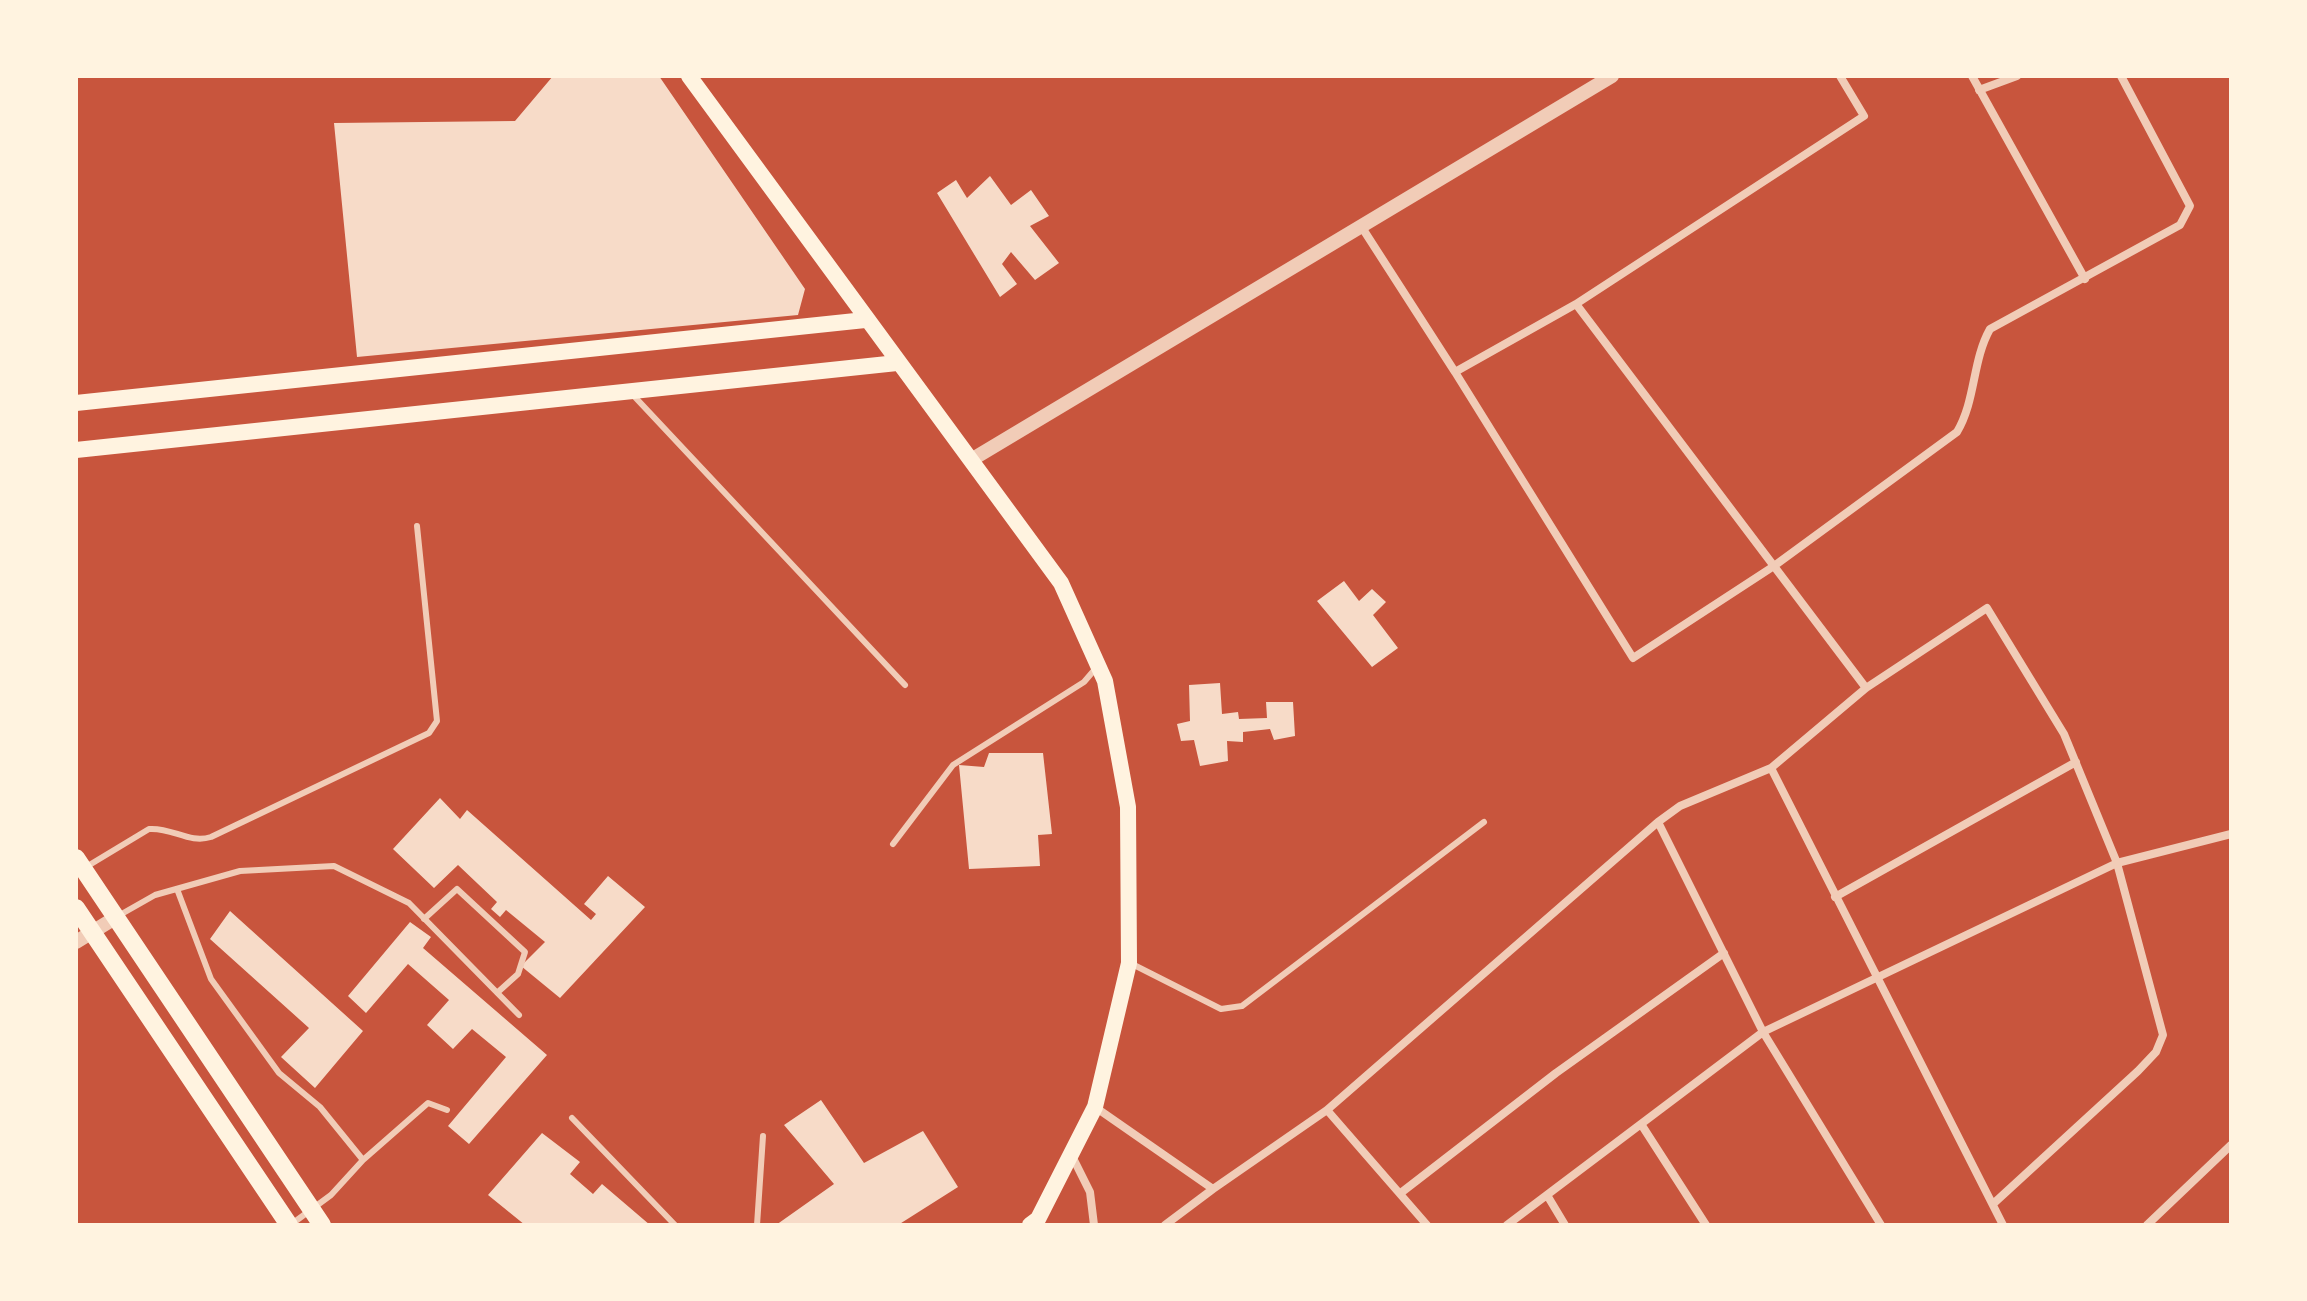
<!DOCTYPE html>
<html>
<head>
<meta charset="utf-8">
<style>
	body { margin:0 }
	#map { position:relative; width:2307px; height:1301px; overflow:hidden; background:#c8553d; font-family:"Alegreya Sans",sans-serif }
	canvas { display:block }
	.frame { position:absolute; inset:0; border:78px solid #fff3e0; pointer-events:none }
</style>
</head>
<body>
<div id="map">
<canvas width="2307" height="1301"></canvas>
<div class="frame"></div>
</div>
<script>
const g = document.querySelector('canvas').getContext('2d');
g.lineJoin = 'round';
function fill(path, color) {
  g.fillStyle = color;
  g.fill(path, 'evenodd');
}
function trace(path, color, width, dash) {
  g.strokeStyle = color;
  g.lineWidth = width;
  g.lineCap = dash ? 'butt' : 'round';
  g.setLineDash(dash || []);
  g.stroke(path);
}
fill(new Path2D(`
	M553,76H659L805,289L798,315L357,357L334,123L515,121Z
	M990,176L1011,205L1031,190L1049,216L1030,226L1059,263L1035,280L1011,252L1002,264L1017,284L1000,297L937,193L956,180L967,198Z
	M1344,581L1359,601L1372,589L1386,602L1373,615L1398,648L1372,667L1317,601Z
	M1220,683L1222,714L1238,712L1239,719L1267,718L1266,702H1293L1295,736L1274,740L1270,729L1243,732V742L1227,741L1228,761L1200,766L1194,740L1181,741L1177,724L1190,721L1189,685Z
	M989,753H1043L1052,834L1038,835L1040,866L969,869L959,765L984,767Z
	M440,798L460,819L467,810L591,920L596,914L584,904L608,876L645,907L560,998L521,966L545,942L506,910L500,917L491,909L497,902L458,865L434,888L393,849Z
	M230,911L363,1031L315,1088L281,1057L309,1028L210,939Z
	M410,922L431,937L423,948L547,1055L469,1144L448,1126L506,1057L472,1029L453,1049L427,1025L449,1000L408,964L366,1013L348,996Z
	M821,1100L864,1163L923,1131L958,1187L898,1225H776L834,1184L784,1125Z
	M542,1133L580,1162L570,1174L593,1194L602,1184L650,1225H525L488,1195Z`), '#f7dbc8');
trace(new Path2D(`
	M633,395L905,685
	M893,844L953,765L1084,682L1096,668
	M86,867L149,829C172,827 189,844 211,837L429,733L437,721L417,526
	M177,889L211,979L279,1073L320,1107L363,1160L331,1195L293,1223
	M118,916L155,895L240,871L334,866L409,903L519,1015
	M424,919L457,889L525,952L518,974L498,992
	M1132,964L1221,1009L1242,1006L1484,822
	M572,1118L675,1225
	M363,1160L428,1103L447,1110
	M757,1225L763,1136`), '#f1ccb7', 6);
trace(new Path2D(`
	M1840,76L1864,116L1576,304L1866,688
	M1972,76L2085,279
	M1979,90L2017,76
	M1361,226L1455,372
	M1576,304L1455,372L1633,658L1774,566L1957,432C1976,400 1972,361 1990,329L2180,225L2190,206L2121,76
	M1771,768L2003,1225
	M1835,897L2076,762
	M1095,1107L1213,1189L1327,1110L1658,822L1680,806L1771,768L1866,688L1987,608L2064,734L2117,863L2163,1035L2156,1052L2138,1071L1993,1204
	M1327,1110L1427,1225
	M1641,1124L1706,1225
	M1071,1154L1090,1192L1094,1225
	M1402,1192L1556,1073L1724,953
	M1547,1195L1565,1225
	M1165,1225L1213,1189
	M1507,1225L1763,1032L1658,822
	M1881,1225L1763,1032L2117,863L2231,834
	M2147,1225L2231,1145`), '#f1ccb7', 8);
trace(new Path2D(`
	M971,460L1612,76
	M76,942L115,918`), '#f1ccb7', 14);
trace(new Path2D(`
	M689,76L1061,583L1105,681L1128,807L1129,963L1095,1107L1038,1219L1030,1225
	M76,403L865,320
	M76,450L897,363`), '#fff3e0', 16);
trace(new Path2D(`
	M76,858L322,1225
	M76,908L289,1225`), '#fff3e0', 18);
</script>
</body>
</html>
